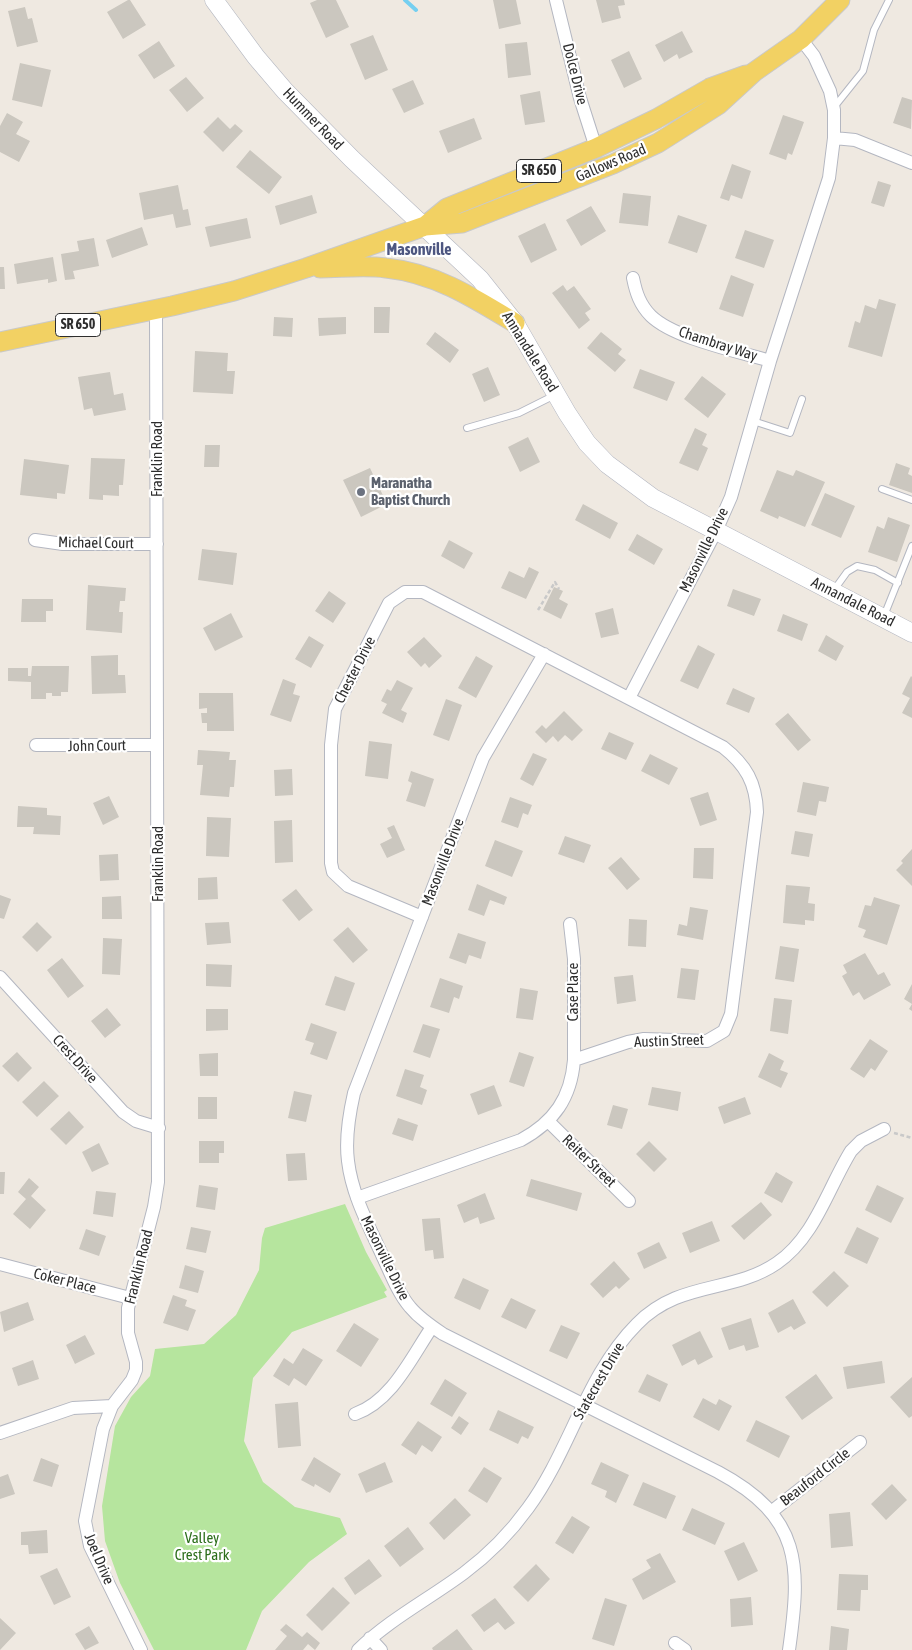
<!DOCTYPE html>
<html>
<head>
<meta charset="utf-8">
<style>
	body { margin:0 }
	canvas { display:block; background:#efe9e1 }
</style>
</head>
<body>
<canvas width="912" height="1650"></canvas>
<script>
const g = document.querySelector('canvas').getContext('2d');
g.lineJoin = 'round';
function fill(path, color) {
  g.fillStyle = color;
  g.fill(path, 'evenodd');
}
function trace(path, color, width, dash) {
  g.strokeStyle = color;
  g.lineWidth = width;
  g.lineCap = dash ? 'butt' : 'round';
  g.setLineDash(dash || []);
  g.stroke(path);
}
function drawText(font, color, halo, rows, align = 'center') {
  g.font = font + ' "Asap Condensed",sans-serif';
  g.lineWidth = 4.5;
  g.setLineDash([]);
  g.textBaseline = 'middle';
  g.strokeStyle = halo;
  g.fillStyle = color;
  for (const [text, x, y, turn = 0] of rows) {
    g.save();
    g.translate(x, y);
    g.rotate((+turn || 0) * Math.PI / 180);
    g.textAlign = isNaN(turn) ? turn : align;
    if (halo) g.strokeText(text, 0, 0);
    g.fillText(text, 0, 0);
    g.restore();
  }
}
fill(new Path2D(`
	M345,1204L366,1252L387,1290L384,1292L387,1297L292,1332L253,1378L244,1441L263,1482L295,1507L340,1518L347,1534L309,1562L262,1611L246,1650H154L120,1583L105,1541L102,1506L115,1426L131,1397L150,1376L155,1349L204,1344L236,1315L259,1270L262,1238L265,1228Z`), '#b6e59e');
trace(new Path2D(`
	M405,0L416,10`), '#75cff0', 4);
fill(new Path2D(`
	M128,0H130L146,25L123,39L107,12Z
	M317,0H336L349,27L326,38L310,3Z
	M493,0H516L521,24L499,29Z
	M596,0H624L625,5L618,6L621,18L602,23Z
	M25,7L28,19L32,18L38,42L17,47L8,11Z
	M682,31L693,52L679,59L677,54L664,62L655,45Z
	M373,35L388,70L365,80L350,44Z
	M159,41L175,66L154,79L138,55Z
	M527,42L531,75L508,78L505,44Z
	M629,51L642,79L624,88L611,60Z
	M20,63L51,70L42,107L12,100Z
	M186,77L204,98L187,112L169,90Z
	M413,80L424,104L404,113L392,89Z
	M540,91L545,122L525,125L520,95Z
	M902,97L912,100L911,129L893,123Z
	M7,113L23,122L16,134L30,141L19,162L0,152V126Z
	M783,115L804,122L792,155L788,153L786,160L769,154Z
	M218,117L230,129L235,124L243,131L223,152L203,132Z
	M474,118L482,139L448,153L439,131Z
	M250,150L282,177L269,194L236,167Z
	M732,164L751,171L742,199L731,195L729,201L720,198Z
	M878,181L891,185L884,207L871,203Z
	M178,185L183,210L188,209L191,225L176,228L173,214L144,220L139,193Z
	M623,193L651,196L648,226L619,223Z
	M312,195L317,213L280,225L275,206Z
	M591,206L606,231L581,246L566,220Z
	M678,215L707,225L697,253L668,243Z
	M247,218L251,238L210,247L205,227Z
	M545,223L557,250L531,263L518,236Z
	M142,227L148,245L112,258L106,240Z
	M745,230L774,240L764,268L735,258Z
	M94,238L99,266L73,271L75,279L65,280L61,254L79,251L77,241Z
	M53,257L57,281L48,283V279L17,284L14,264Z
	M0,267H4L5,289H0Z
	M731,275L754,284L743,317L719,309Z
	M563,285L567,291L574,286L591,309L585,313L590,320L579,329L552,293Z
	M879,299L896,304L882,357L848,347L855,321L860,323L865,305L876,309Z
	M374,307H390L389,333H374Z
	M274,317L293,318L292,337L273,336Z
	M346,317V334L319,336L318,318Z
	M435,332L459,350L450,363L426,344Z
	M601,332L622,349L618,354L626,360L615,372L587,348Z
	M195,351L228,353L227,371H235L233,394L193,392Z
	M488,367L500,395L484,402L472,374Z
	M640,369L675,382L667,401L633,388Z
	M110,372L114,395L123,393L126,410L94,416L92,408L84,410L78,377Z
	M702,376L726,394L708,418L684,399Z
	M695,428L707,434L702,445L708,448L698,471L679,463Z
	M528,437L540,462L520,472L508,447Z
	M205,445H220L219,467H204Z
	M91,458L125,459L123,485H119V496L103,495V500L89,499Z
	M24,459L69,465L65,494L57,493V499L20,495Z
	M896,463L910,468L908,474L912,476V493L889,485Z
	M370,468L387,504L361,517L343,480Z
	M777,470L793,476L796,470L825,482L805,527L779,516L778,519L760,511Z
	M825,493L855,506L841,538L811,525Z
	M583,504L618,523L610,539L575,520Z
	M888,517L910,525L897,562L868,552L877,526L884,529Z
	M637,534L663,549L654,565L628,550Z
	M449,540L473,553L464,569L441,556Z
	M202,549L237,553L233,585L198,580Z
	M529,567L539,572L526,599L501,588L509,571L524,578Z
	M88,585L126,588L125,601H120L119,612H123L122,633L86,630Z
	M554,587L563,591L559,599L568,604L561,619L543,610Z
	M733,589L761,599L754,616L727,606Z
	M329,591L346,603L333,623L315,611Z
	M22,599H53V611H46V622H21Z
	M613,608L619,634L601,638L595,613Z
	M231,613L243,637L215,651L203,628Z
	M783,614L808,624L802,641L777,631Z
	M826,635L844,646L836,661L818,651Z
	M309,636L324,645L311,668L295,659Z
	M424,637L442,656L429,668L425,663L421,667L407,652Z
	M698,645L715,654L698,689L680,681Z
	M118,655V675H125L126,693L92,694L91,656Z
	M476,656L493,666L476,698L458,688Z
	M32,666H69L68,692H61V696H52V693H46V699H31V682L8,681V668H28V676H31Z
	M911,676L912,677V718L902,713L910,698L902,694Z
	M283,679L296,684L293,694L300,696L291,722L270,715Z
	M397,680L413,688L401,710L407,713L403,723L382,713L387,704L381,701L387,689L391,691Z
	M733,688L755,698L749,713L726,704Z
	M199,693H233L234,731H207V723H202L201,713H207V708L199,709Z
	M446,699L462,705L449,741L433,735Z
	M564,711L583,730L572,741L565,735L558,742L553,736L546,743L535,732L542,725L546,729Z
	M788,713L811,740L798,751L775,724Z
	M609,732L634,743L626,760L601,749Z
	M369,741L392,744L388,779L365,776Z
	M198,750L230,752L229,760H236L234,787H230L229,797L200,795L203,765H197Z
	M533,753L547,759L533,786L520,779Z
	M650,754L678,768L669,785L641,771Z
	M292,769L293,795L275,796L274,770Z
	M411,771L434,779L425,807L406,801L412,783L408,781Z
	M803,782L829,787L826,802L819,801L816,816L797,812Z
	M708,792L717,820L700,826L690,798Z
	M109,796L119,817L103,825L93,803Z
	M510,797L532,805L528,815L523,813L518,828L501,822Z
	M18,806L47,808V815L61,816L60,835L33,834L34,827H17Z
	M207,817L231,818L229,857L206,856Z
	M292,820L293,862L275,863L274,821Z
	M394,825L405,850L387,858L380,844L392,838L387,828Z
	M795,831L813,834L809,857L791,854Z
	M565,836L591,845L584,863L558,854Z
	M495,840L523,851L512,877L485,866Z
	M694,848H714L713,879L693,878Z
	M912,849V886L896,870L903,863L901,861Z
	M118,854L119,880L100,881L99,855Z
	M621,857L640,879L627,890L608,868Z
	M217,877L218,899L198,900V878Z
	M477,884L507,897L504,905L490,900L484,916L468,910Z
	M786,885L810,887L808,903L815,904L814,921L805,920V925L783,923Z
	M296,889L313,910L299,921L282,900Z
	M0,895L11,899L4,919L0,918Z
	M121,896L122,919H102V897Z
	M874,897L900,905L887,945L863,937L866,930L858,927L865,905L871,906Z
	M690,907L708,910L703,940L677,935L679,924L687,926Z
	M629,919L647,920L646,947L628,946Z
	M37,922L52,937L37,952L22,937Z
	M229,922L231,943L207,945L205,923Z
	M348,927L368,950L353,963L333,940Z
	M458,933L486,942L481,959L469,955L466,964L449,958Z
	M103,938L122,939L120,975L102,974Z
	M780,946L799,949L794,982L775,979Z
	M865,953L878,975L884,972L891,985L864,1000L859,992L853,996L842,976L847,973L843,965Z
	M62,958L84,986L68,998L47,970Z
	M206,964L232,965L231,987L206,986Z
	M681,968L699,970L695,1000L677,998Z
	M633,975L636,1001L617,1004L614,977Z
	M335,976L355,983L345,1011L325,1005Z
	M440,978L463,986L459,999L454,997L449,1013L430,1007Z
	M912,984V1011L909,1009L912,1004L904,999Z
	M520,988L538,991L533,1020L516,1018Z
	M774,998L792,1000L788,1034L770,1031Z
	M107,1008L121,1025L105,1038L91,1021Z
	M206,1009H228V1030L206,1031Z
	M311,1023L337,1032L327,1060L310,1054L314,1043L305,1040Z
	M423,1024L440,1029L430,1058L413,1052Z
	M870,1039L888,1051L875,1071L871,1068L864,1078L850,1069Z
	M17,1052L32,1068L18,1082L2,1066Z
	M519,1052L534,1057L524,1087L509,1082Z
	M218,1053V1076H200L199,1054Z
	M769,1053L784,1061L780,1070L788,1073L781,1088L758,1077Z
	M405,1069L424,1075L420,1087L427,1090L422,1105L396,1096Z
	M44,1081L59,1096L37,1117L22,1102Z
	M494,1085L502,1106L478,1115L470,1094Z
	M652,1087L681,1092L678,1111L648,1105Z
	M294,1091L312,1095L306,1122L288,1118Z
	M198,1097H217V1119H198Z
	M745,1097L751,1114L724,1124L718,1107Z
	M613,1105L628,1109L622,1129L607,1125Z
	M69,1111L84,1127L66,1145L50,1129Z
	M398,1118L418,1125L413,1141L392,1134Z
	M199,1141H224V1153H219V1163H199Z
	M649,1141L667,1159L654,1172L636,1154Z
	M99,1143L109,1164L92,1172L82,1152Z
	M305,1153L307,1180L288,1181L286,1154Z
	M0,1172H5L4,1194H0Z
	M776,1172L793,1182L782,1203L764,1193Z
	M29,1178L39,1187L31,1196L46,1210L30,1229L13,1214L26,1199L18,1192Z
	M531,1179L582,1193L577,1211L526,1196Z
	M199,1185L218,1188L215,1210L196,1207Z
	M877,1185L904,1198L891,1223L865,1210Z
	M96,1191L116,1193L113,1217L93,1214Z
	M485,1193L495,1219L480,1224L478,1217L464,1223L457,1205Z
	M761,1202L772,1215L744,1240L731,1226Z
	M440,1218L444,1258L434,1259L433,1250L425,1251L422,1219Z
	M712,1221L720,1241L690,1253L682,1233Z
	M191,1227L211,1231L206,1253L186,1249Z
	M857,1227L879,1238L867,1264L844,1253Z
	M86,1229L106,1236L99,1256L79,1249Z
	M659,1242L667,1258L644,1269L637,1253Z
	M614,1261L630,1279L619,1289L616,1286L603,1298L590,1284Z
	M185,1265L204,1271L198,1293L179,1288Z
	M834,1271L849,1286L827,1307L812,1292Z
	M463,1278L489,1290L480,1310L454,1298Z
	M173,1295L187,1300L185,1306L196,1310L188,1331L163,1323Z
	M511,1298L536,1310L526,1329L501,1317Z
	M793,1299L806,1323L794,1330L791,1326L778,1333L768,1313Z
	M28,1302L34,1320L4,1332L0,1312Z
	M751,1318L759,1347L746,1351L744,1345L729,1350L721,1328Z
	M354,1323L379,1339L361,1367L336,1351Z
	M561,1325L580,1333L567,1359L549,1351Z
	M700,1331L713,1357L698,1365L695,1359L682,1366L672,1345Z
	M85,1335L95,1354L75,1364L66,1345Z
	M303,1348L323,1360L306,1386L294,1378L289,1386L273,1376L284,1358L293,1364Z
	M33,1360L39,1379L18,1386L12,1368Z
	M882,1361L885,1383L847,1389L843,1367Z
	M647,1374L668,1384L660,1402L638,1392Z
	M816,1374L833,1398L802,1420L785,1397Z
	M912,1377V1416L909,1418L890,1397Z
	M445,1379L467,1393L452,1417L430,1404Z
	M703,1398L716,1405L719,1399L732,1406L719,1431L693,1417Z
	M298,1402L301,1446L278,1448L275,1404Z
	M498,1410L534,1427L528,1439L522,1436L518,1444L489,1430Z
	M459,1416L469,1423L461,1435L451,1428Z
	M756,1420L790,1436L779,1458L746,1441Z
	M418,1421L442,1437L432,1452L422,1445L416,1455L401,1445Z
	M314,1457L341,1474L330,1493L315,1484L314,1487L301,1480Z
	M41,1458L59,1465L52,1487L33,1481Z
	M385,1462L393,1482L366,1493L358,1474Z
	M601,1462L629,1475L616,1503L605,1497L607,1491L591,1484Z
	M484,1467L502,1478L487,1503L468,1491Z
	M8,1474L15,1494L0,1499V1477Z
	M643,1482L676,1496L666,1519L633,1505Z
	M892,1484L907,1500L886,1520L871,1504Z
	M455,1498L471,1515L444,1540L429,1523Z
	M692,1508L725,1523L715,1545L682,1530Z
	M850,1512L853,1546L831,1548L829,1514Z
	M572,1516L590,1527L573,1554L555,1543Z
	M408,1527L424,1549L400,1567L384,1546Z
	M47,1530L48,1553L29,1554L28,1545H21V1532Z
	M744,1542L758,1571L738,1581L724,1551Z
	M660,1553L676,1582L643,1600L632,1579L651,1568L646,1560Z
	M369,1559L382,1576L355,1595L344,1578Z
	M536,1564L550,1579L528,1602L513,1587Z
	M57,1568L71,1597L54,1605L40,1576Z
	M839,1574L868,1575V1590H861L860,1611L837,1610Z
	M333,1587L350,1603L322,1631L306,1615Z
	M751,1597L753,1625L731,1627L730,1599Z
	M495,1598L515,1623L505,1630L498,1622L484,1632L471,1615Z
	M605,1598L627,1605L614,1646L592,1639Z
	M0,1618L16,1633L0,1650Z
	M286,1624L302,1637L307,1632L320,1643L315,1650L308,1644L303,1650H275L287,1636L280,1630Z
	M89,1626L99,1643L85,1650L75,1634Z
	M831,1626L849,1629L847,1650H829Z
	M457,1629L473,1650H433L432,1648Z`), '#cbc7bf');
const service = new Path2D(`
	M835,106L863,71L874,30L889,0
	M753,421L790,433L802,399
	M467,428L519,413L555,395
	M882,489L912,500
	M834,590L847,572L857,566L875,570L898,583
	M884,616L912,546`);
const minor = new Path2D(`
	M556,0L580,98L596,148
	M834,138L855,140L912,163
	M633,278C636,293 640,305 651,316C675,339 738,351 770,361
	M35,540L63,544H157
	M544,654L483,758L354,1093C349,1115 345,1138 348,1161C352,1195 369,1226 383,1257C391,1274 398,1293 410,1307C419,1318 431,1326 443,1334L718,1472C802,1517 801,1565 789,1650
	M629,698L716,531L731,497L770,361L829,178L834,138V110L830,91L814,56L801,39
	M36,745H157
	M570,924L574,959V1060
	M0,977L123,1112L136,1121L159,1128
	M549,1122L629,1201
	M357,1198L521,1140C554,1122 571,1098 574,1060L628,1042L644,1039L707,1041L724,1031L731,1014L757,812C756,783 746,765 723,747L423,592H405L389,603L335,709L331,745V863L333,872L348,886L422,917
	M0,1264L130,1298
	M355,1414C392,1401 411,1358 432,1327
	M0,1433L73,1408L112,1406
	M771,1512L860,1442
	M370,1638L381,1650
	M675,1643L685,1650
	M141,1650L90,1546L85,1521L103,1429L112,1406L132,1380L136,1370V1362L128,1333V1308L154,1207L158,1182L156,309
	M358,1650C390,1619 429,1599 464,1573C488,1555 510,1533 528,1508C570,1451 586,1375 637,1324C680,1280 732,1294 777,1263C815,1237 828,1188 851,1151L861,1141L884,1129`);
const secondary = new Path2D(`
	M214,0L256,57L285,91L352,159L480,279L515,323L567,413L587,443L607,464L653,498L912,633`);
const primary = new Path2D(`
	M425,226L447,208L596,148L656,119L710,88L746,75
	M320,268C341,268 364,265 386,268C435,273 474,298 515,323
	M0,342L172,306L234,291L306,268L425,226L462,223L613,164L658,143L718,105L754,72L801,39L840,0`);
trace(service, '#b4b7c1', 8);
trace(minor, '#b4b7c1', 14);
trace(secondary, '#b4b7c1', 19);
trace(primary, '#c9c9c9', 21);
trace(new Path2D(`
	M538,610L555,582L559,589
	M894,1133L912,1138`), '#c9c9c9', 2.5, [4, 2.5]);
trace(service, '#fff', 6);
trace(minor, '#fff', 12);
trace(secondary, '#fff', 18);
trace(primary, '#f2d163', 19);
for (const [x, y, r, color] of [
	[361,492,5,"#6b7280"]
]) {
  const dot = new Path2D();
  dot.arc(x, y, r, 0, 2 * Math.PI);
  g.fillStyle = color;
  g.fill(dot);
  trace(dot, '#fff', 2);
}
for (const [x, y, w] of [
	[539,171,45],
	[78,325,45]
]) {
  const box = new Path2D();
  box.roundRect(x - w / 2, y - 11.5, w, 23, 4);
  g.fillStyle = '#fff';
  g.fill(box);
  trace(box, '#2e2e2e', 1);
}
drawText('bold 14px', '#2e2e2e', null, [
	["SR 650",539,171],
	["SR 650",78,325]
]);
drawText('15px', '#2e2e2e', '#fff', [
	["Dolce Drive",575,74,76],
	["Hummer Road",313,119,46],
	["Gallows Road",611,163,-23],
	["Chambray Way",718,344,18],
	["Annandale Road",530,352,58],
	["Franklin Road",157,459,-90],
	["Michael Court",96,543,1],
	["Masonville Drive",704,550,-64],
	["Annandale Road",853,602,27],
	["Chester Drive",355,670,-63],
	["John Court",97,746,-1],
	["Masonville Drive",443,862,-69],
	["Franklin Road",158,864,-90],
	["Case Place",573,992,-90],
	["Austin Street",669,1041,-2],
	["Crest Drive",75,1059,48],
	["Reiter Street",589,1161,44],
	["Masonville Drive",385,1258,64],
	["Franklin Road",139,1267,-76],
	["Coker Place",65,1281,14],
	["Statecrest Drive",599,1381,-60],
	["Beauford Circle",815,1477,-38],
	["Joel Drive",99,1559,67]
]);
drawText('bold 15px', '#5b616d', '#fff', [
	["Maranatha",371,483],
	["Baptist Church",371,500]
], 'left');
drawText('15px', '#2c6e1b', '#fff', [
	["Valley",202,1538],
	["Crest Park",202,1555]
]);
drawText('bold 16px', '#4d5680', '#fff', [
	["Masonville",419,250]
]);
</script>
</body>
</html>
